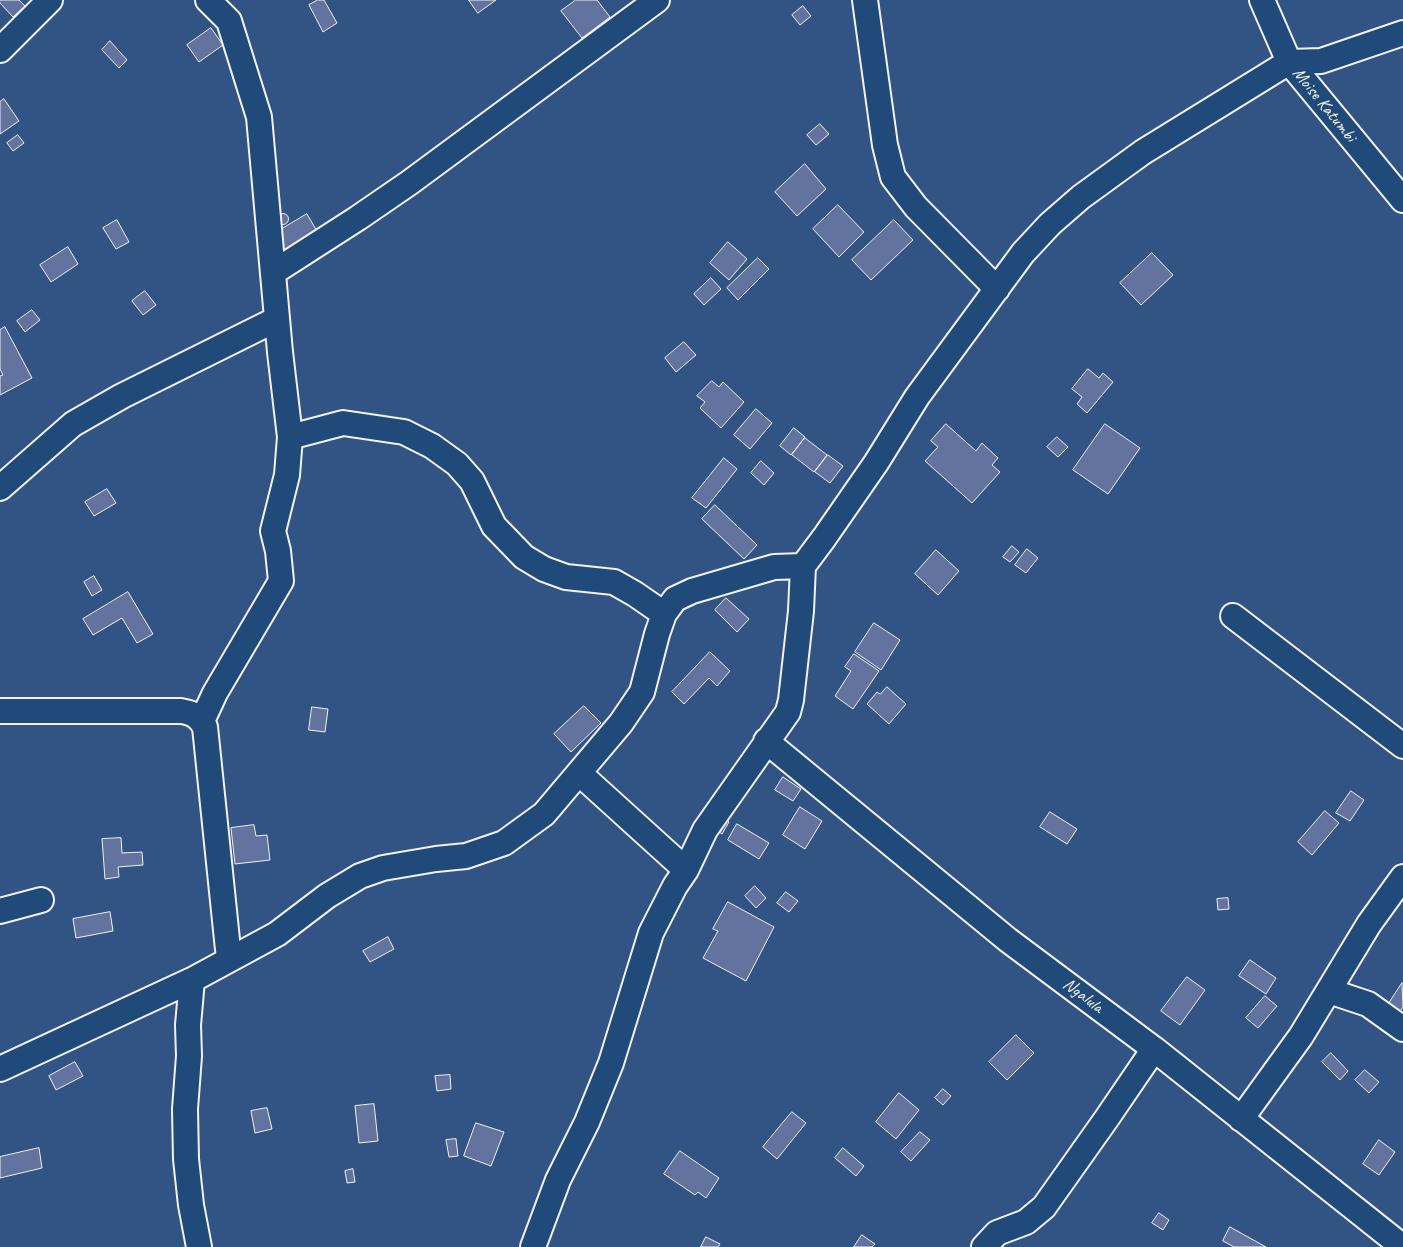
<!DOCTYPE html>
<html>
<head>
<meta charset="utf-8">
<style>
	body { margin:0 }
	canvas { display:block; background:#315484 }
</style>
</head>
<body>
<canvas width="1403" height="1247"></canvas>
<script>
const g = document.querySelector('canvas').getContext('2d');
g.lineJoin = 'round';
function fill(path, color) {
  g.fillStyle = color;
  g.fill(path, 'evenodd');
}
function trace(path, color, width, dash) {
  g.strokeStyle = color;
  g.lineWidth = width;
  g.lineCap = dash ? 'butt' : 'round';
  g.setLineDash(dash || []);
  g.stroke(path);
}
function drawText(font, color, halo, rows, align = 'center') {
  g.font = font + ' Caveat,sans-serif';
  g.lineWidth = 4;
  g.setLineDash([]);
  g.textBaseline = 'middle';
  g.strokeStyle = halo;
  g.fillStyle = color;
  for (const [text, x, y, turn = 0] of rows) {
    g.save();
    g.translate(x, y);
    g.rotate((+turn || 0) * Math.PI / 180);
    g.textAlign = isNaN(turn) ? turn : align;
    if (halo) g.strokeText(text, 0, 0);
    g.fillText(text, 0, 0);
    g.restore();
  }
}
const building = new Path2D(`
	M0,0H19L25,6L13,17L0,3Z
	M318,0H324L337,23L323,32L309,5Z
	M469,0H496L478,13Z
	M576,0H597L610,17L582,38L561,11Z
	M803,6L811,16L800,25L792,15Z
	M211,28L223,45L199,62L187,45Z
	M110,41L127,60L119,68L102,50Z
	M4,99L19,121L0,134V102Z
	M820,124L829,134L816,145L807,135Z
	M18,135L24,143L13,151L7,143Z
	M805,164L826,189L797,216L775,192Z
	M838,205L864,232L839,257L813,229Z
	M277.5 219a5.5 5.5 0 1 1 11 0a5.5 5.5 0 1 1-11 0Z
	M307,214L318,233L283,254L272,235Z
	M117,220L129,242L116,249L103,228Z
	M894,220L913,240L871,280L852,260Z
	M728,242L747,259L729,280L710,263Z
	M68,247L78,264L51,282L40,265Z
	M1152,253L1173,275L1141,305L1120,283Z
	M758,258L769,269L738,300L727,288Z
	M711,278L721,289L704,305L694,294Z
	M145,291L156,305L143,315L132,301Z
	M32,310L40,320L25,332L17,321Z
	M5,327L32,378L0,395V376L3,375L0,369V330Z
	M684,342L696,355L676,372L665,358Z
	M1088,369L1099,378L1103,373L1113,382L1087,413L1077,404L1082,397L1072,389Z
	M712,381L719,387L723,382L744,402L721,428L700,408L705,402L697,396Z
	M756,409L772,423L750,449L734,435Z
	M946,424L976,451L982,443L998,458L992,465L1000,472L972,503L925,461L938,447L931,441Z
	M1105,424L1140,448L1108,494L1073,470Z
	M794,428L805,437L791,455L780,446Z
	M1057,437L1068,447L1058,457L1047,447Z
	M805,438L827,455L814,472L792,455Z
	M828,455L843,466L830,483L815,472Z
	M724,458L737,469L706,508L692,498Z
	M761,461L774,473L764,485L751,473Z
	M107,489L116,503L94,516L85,502Z
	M715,505L757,545L744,559L702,519Z
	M1012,546L1019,552L1010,562L1003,557Z
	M1027,549L1038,558L1026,573L1015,565Z
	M936,550L959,571L938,595L915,574Z
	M94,576L102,590L92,596L84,582Z
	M128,592L153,634L137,643L122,618L93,635L83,619Z
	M726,598L749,619L737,632L715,610Z
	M874,623L900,640L881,670L855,652Z
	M710,652L730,671L717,686L709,678L684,704L672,692Z
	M854,654L879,671L853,709L835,696L851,671L845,667Z
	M887,687L906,704L889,724L867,704L877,692L880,694Z
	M584,706L601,723L571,752L554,734Z
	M312,707L328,709L325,732L309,730Z
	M783,777L801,789L793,801L775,790Z
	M1351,791L1364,800L1350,821L1336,813Z
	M800,807L822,821L805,849L783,835Z
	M1325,811L1339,823L1312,855L1298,842Z
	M1050,812L1077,829L1067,844L1040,827Z
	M723,818L729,822L722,834L716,830Z
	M737,824L769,843L759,859L728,840Z
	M254,825L256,836L267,835L270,860L235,864L231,828Z
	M121,838L122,853L142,852L143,865L118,867L119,877L105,879L102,839Z
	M755,886L766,898L756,908L745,896Z
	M786,892L798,901L789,912L777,903Z
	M1228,898L1229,909L1218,910L1217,899Z
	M728,902L774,927L746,981L703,958L718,931L713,929Z
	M110,912L113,931L76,938L73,919Z
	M388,937L394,949L370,962L363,951Z
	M1250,960L1276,978L1266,994L1239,976Z
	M1187,977L1205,990L1180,1025L1161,1011Z
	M1402,983L1403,1007L1395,1019L1384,1011Z
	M1265,996L1277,1006L1258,1028L1246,1018Z
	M1016,1035L1034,1053L1007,1080L989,1062Z
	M1331,1053L1348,1071L1340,1080L1322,1062Z
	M75,1062L83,1076L56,1090L49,1076Z
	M1365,1070L1379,1082L1369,1093L1355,1080Z
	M450,1075L451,1089L437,1091L435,1076Z
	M943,1089L951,1096L943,1105L935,1098Z
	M899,1093L919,1110L896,1139L876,1122Z
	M374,1104L378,1141L359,1143L355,1106Z
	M267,1108L272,1129L255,1133L251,1111Z
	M792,1112L806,1123L777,1159L763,1147Z
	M476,1123L504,1132L491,1166L464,1156Z
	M920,1132L930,1140L911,1161L901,1152Z
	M456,1139L458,1156L449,1157L446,1140Z
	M1379,1140L1395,1152L1379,1175L1363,1164Z
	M39,1148L42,1168L0,1178V1157Z
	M843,1148L864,1166L856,1176L835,1158Z
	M680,1151L719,1178L706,1198L698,1192L695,1195L664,1174Z
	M353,1169L355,1182L347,1183L345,1171Z
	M1159,1213L1169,1220L1163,1230L1152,1223Z
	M1230,1227L1266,1247H1234L1223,1241Z
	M862,1235L875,1244L872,1247H854Z
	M706,1237L720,1244L718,1247H701Z`);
fill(building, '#63739f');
trace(building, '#f4f1e8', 1);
const minor = new Path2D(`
	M865,0L885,145L893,177L916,207L997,289
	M1262,0L1289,62L1403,200
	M0,50L50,0
	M274,272L358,218L409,183L657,0
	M290,437L343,423L404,432L432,446L457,464L472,481L494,526L524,557L544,569L566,577L614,582L635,594L664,614
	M0,488L73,424L122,396L277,319
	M1233,616L1403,746
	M0,711H181C193,713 199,716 205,727L229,959
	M202,721L215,693L281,581L278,551L273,531L287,475L290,437L280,352L259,117L229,21L208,0
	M766,741L1008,940L1154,1049L1403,1247
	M579,773L686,870
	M0,911L41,900
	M192,980L188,1025L189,1056L185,1109L186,1159L191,1205L199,1247
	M1329,991L1368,1004L1403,1029
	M0,1069L192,980L277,934L327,896L360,876L383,868L436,859L466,856L504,843L544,814L621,723L642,692L657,634L664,614L675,599L692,591L774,567L803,566
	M1241,1119L1301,1036L1369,924L1403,877
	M533,1247L558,1180L587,1122L611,1063L651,933L675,886L686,870L705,830L788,712L791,700L801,611L803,566L824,538L876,463L917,397L1023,253L1050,224L1081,197L1143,152L1289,62L1321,61L1403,33
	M984,1247L997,1233L1026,1222L1044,1207L1107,1118L1154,1049`);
trace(minor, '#f4f1e8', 28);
trace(minor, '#1f4a7a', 24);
drawText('18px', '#f4f1e8', '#1f4a7a', [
	["Moise Katumbi",1324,105,51],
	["Ngalula",1083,996,37]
]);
</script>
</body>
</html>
